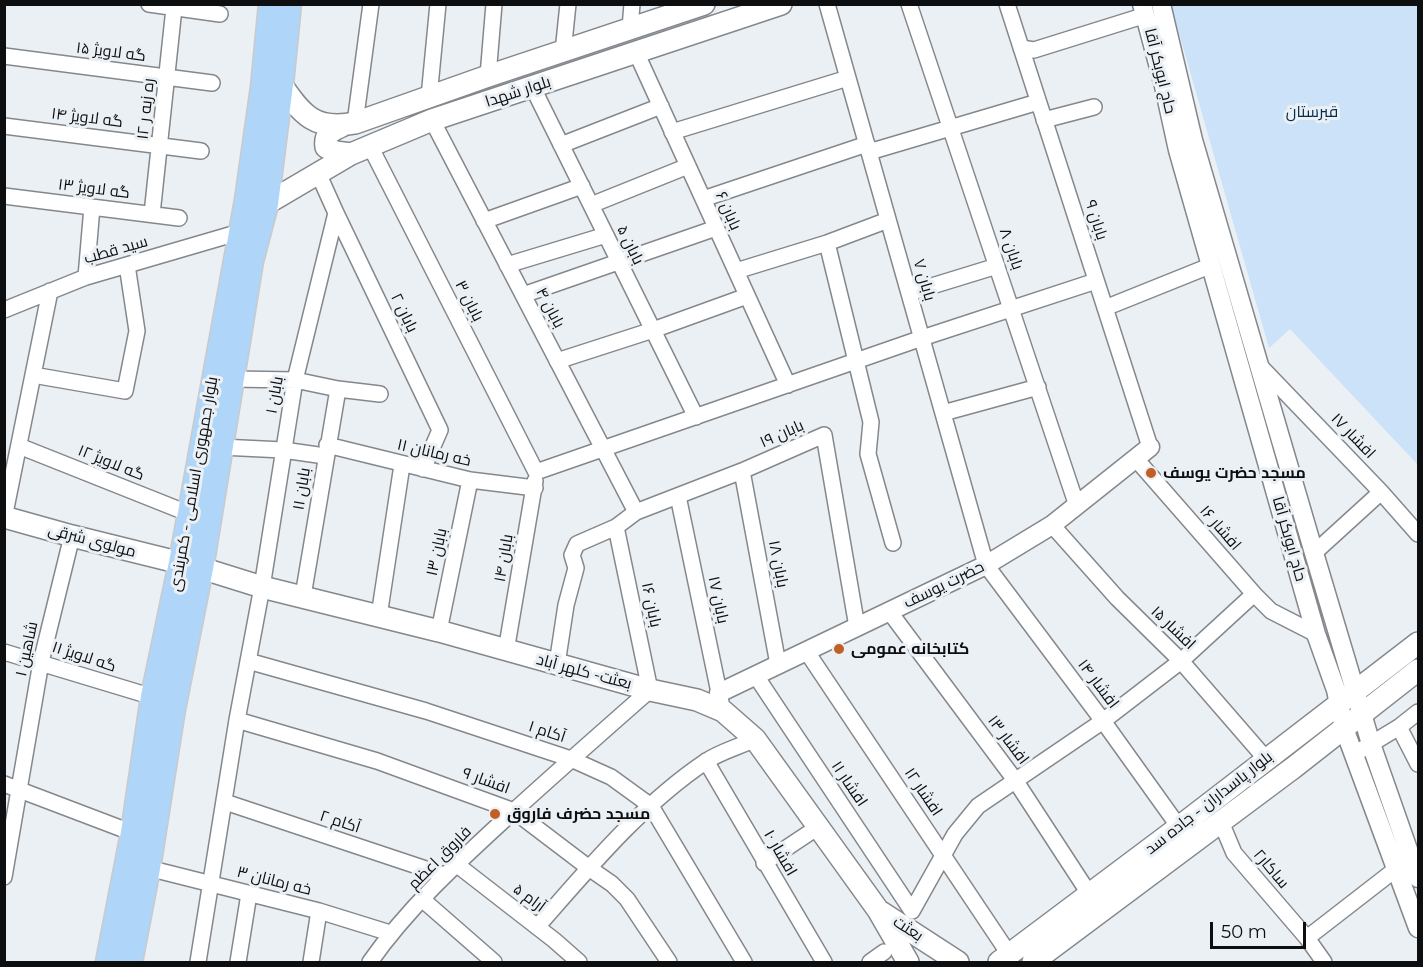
<!DOCTYPE html>
<html>
<head>
<meta charset="utf-8">
<style>
	body { margin:0 }
	#map { position:relative; width:1423px; height:967px; overflow:hidden; background:#ebf0f5; font-family:Montserrat,sans-serif }
	canvas { display:block }
	.frame { position:absolute; inset:0; border:6px solid #0d0e10; pointer-events:none }
	.scale { position:absolute; left:1210px; top:922px; width:96px; height:27px; box-sizing:border-box; border:3px solid #0d0e10; border-top:0; padding-left:8px; font-size:18px; line-height:21px; white-space:nowrap; color:#0d0e10; -webkit-text-stroke:4px #ebf0f5; paint-order:stroke }
</style>
</head>
<body>
<div id="map">
<canvas width="1423" height="967"></canvas>
<div class="frame"></div>
<div class="scale">50 m</div>
</div>
<script>
const g = document.querySelector('canvas').getContext('2d');
g.lineJoin = 'round';
function fill(path, color) {
  g.fillStyle = color;
  g.fill(path, 'evenodd');
}
function trace(path, color, width, dash) {
  g.strokeStyle = color;
  g.lineWidth = width;
  g.lineCap = dash ? 'butt' : 'round';
  g.setLineDash(dash || []);
  g.stroke(path);
}
function drawText(font, color, halo, rows, align = 'center') {
  g.font = font + ' Montserrat,Cairo,sans-serif';
  g.lineWidth = 6;
  g.setLineDash([]);
  g.textBaseline = 'middle';
  g.strokeStyle = halo;
  g.fillStyle = color;
  for (const [text, x, y, turn = 0] of rows) {
    g.save();
    g.translate(x, y);
    g.rotate((+turn || 0) * Math.PI / 180);
    g.textAlign = isNaN(turn) ? turn : align;
    if (halo) g.strokeText(text, 0, 0);
    g.fillText(text, 0, 0);
    g.restore();
  }
}
fill(new Path2D(`
	M1171,5H1418V465L1290,329L1269,348Z`), '#cbe2f9');
const minor = new Path2D(`
	M149,4L220,14
	M827,4L986,565L1103,721L1179,827
	M909,4L1077,506
	M1007,4L1150,447
	M630,28L632,4
	M1021,48L1034,50L1146,15
	M563,52L568,4
	M636,52L788,385
	M4,56L212,83
	M488,76L494,4
	M533,88L696,417
	M429,97L438,4
	M432,120L636,512
	M1044,120L1094,107
	M355,123L371,4
	M4,126L201,151
	M672,132L848,78
	M561,145L661,106
	M370,146L536,472
	M869,152L1038,102
	M318,173L336,213L440,430L423,469
	M4,196L179,218
	M703,199L867,144
	M591,205L688,166
	M152,214L174,8
	M484,221L582,186
	M827,243L871,422L868,454L893,543
	M507,265L606,235
	M736,271L827,243L888,220
	M86,277L92,207
	M909,293L997,266
	M523,295L716,228
	M1105,308L1212,265
	M4,310L86,277L240,232
	M557,361L653,330L747,296
	M1260,366L1381,492L1418,534
	M33,375L125,391L137,331L127,265
	M232,379L295,380L338,389L380,394
	M943,413L1038,387
	M327,445L470,480L535,488
	M19,446L190,514
	M221,447L283,450L325,456
	M1136,459L1254,594
	M742,471L778,664
	M536,472L922,338L1096,281
	M678,496L721,702
	M4,518L50,291
	M1052,525L1117,598L1181,661L1266,759
	M1314,553L1381,492
	M303,596L338,389
	M889,611L1015,780L1090,895
	M379,616L402,465
	M439,631L470,480
	M506,651L535,481
	M4,652L153,697
	M807,652L1009,954
	M248,661L426,711L571,759L611,777L651,806L744,962
	M557,664L566,605L576,568L572,555L577,544L616,527L636,512L742,471L824,435L857,627
	M756,676L912,911L955,834L978,806L1103,721L1181,661L1254,594L1271,611L1316,634
	M237,720L377,761L514,811L589,868L612,884L627,899L669,962
	M1399,727L1418,764
	M1361,750L1399,727L1418,712
	M706,761L824,962
	M4,784L133,833
	M225,802L444,875
	M1221,822L1234,853L1307,938L1324,962
	M764,863L818,827
	M456,864L554,940L579,962
	M148,868L319,911L390,933
	M4,877L41,662L72,536
	M423,900L494,962
	M537,927C588,869 640,806 705,762C719,752 739,747 755,739
	M1307,938L1396,869
	M198,962L237,720L262,587L295,380L336,213
	M238,962L249,894
	M311,962L319,911
	M370,962C407,909 456,864 504,820C552,776 601,733 650,690L616,527
	M870,962L884,952`);
const tertiary = new Path2D(`
	M1142,4L1164,86L1178,150L1316,634L1336,690L1344,728L1418,928
	M1161,4L1193,140L1314,553L1371,744L1418,878
	M719,693L986,565L1052,525L1150,447`);
const secondary = new Path2D(`
	M281,84C302,115 315,131 355,123L488,76L704,4
	M342,126C331,131 324,134 326,147L335,152L351,154
	M254,202L266,204L351,154L432,120L781,4
	M4,517L72,536L201,568L262,587L439,631L650,690L697,700L723,711L755,739L878,910L908,962
	M881,912L958,962
	M999,962L1179,827L1418,643
	M1033,962L1293,768L1418,670`);
const primary = new Path2D(`
	M108,962L133,833L153,697L181,563L247,200L263,87L271,4
	M130,962L148,868L173,709L201,568L251,261L266,204L281,84L289,4`);
trace(minor, '#84888c', 18);
trace(tertiary, '#84888c', 21);
trace(secondary, '#84888c', 24);
trace(primary, '#cacaca', 27);
trace(minor, '#fff', 15);
trace(tertiary, '#fff', 18);
trace(secondary, '#fff', 21);
trace(primary, '#afd5f9', 24);
for (const [x, y, r, color] of [
	[1151,473,6,"#c15f24"],
	[839,649,6,"#c15f24"],
	[495,814,6,"#c15f24"]
]) {
  const dot = new Path2D();
  dot.arc(x, y, r, 0, 2 * Math.PI);
  g.fillStyle = color;
  g.fill(dot);
  trace(dot, '#ebf0f5', 2);
}
drawText('16px', '#0d0e10', '#ebf0f5', [
	["گه لاویژ ۱۵",111,52,7],
	["حاج ابوبکر آقا",1160,71,76],
	["بلوار شهدا",518,92,-18],
	["ره زبه ر ۱۲",146,109,-84],
	["گه لاویژ ۱۴",87,118,7],
	["گه لاویژ ۱۳",94,189,7],
	["بابان ۶",728,211,66],
	["بابان ۹",1096,220,72],
	["بابان ۵",630,245,64],
	["بابان ۸",1011,249,71],
	["سید قطب",116,250,-16],
	["بابان ۷",924,280,74],
	["بابان ۳",469,301,63],
	["بابان ۴",550,308,62],
	["بابان ۲",404,313,64],
	["بابان ۱",275,395,-80],
	["بابان ۱۹",782,434,-24],
	["افشار ۱۷",1353,436,46],
	["خه رمانان ۱۱",434,453,13],
	["گه لاویژ ۱۲",111,463,22],
	["بلوار جمهوری اسلامی - کمربندی",194,484,-80],
	["بابان ۱۱",302,489,-81],
	["افشار ۱۶",1220,528,49],
	["حاج ابوبکر آقا",1289,539,74],
	["مولوی شرقی",92,541,15],
	["بابان ۱۳",437,552,-78],
	["بابان ۱۴",504,558,-80],
	["بابان ۱۸",778,564,79],
	["حضرت یوسف",944,585,-26],
	["بابان ۱۷",718,600,78],
	["بابان ۱۶",651,605,78],
	["افشار ۱۵",1173,628,44],
	["شاهین ۱",27,649,-78],
	["گه لاویژ ۱۱",84,657,18],
	["بعثت- کلهر آباد",584,672,15],
	["افشار ۱۴",1098,684,53],
	["آکام ۱",547,732,18],
	["افشار ۱۳",1008,740,53],
	["افشار ۹",486,781,20],
	["افشار ۱۱",849,784,56],
	["افشار ۱۲",923,792,56],
	["بلوار پاسداران - جاده سد",1209,803,-38],
	["آکام ۲",340,822,18],
	["افشار ۱۰",780,853,60],
	["فاروق اعظم",440,858,-45],
	["ساکار۲",1271,869,50],
	["خه رمانان ۳",274,881,14],
	["آرام ۵",529,898,37],
	["بعثت",908,929,33]
]);
drawText('16px', '#012d50', '#ebf0f5', [
	["قبرستان",1312,112]
]);
drawText('bold 16px', '#0d0e10', '#ebf0f5', [
	["مسجد حضرت یوسف",1163,473],
	["کتابخانه عمومی",851,649],
	["مسجد حضرف فاروق",507,814]
], 'left');
</script>
</body>
</html>
